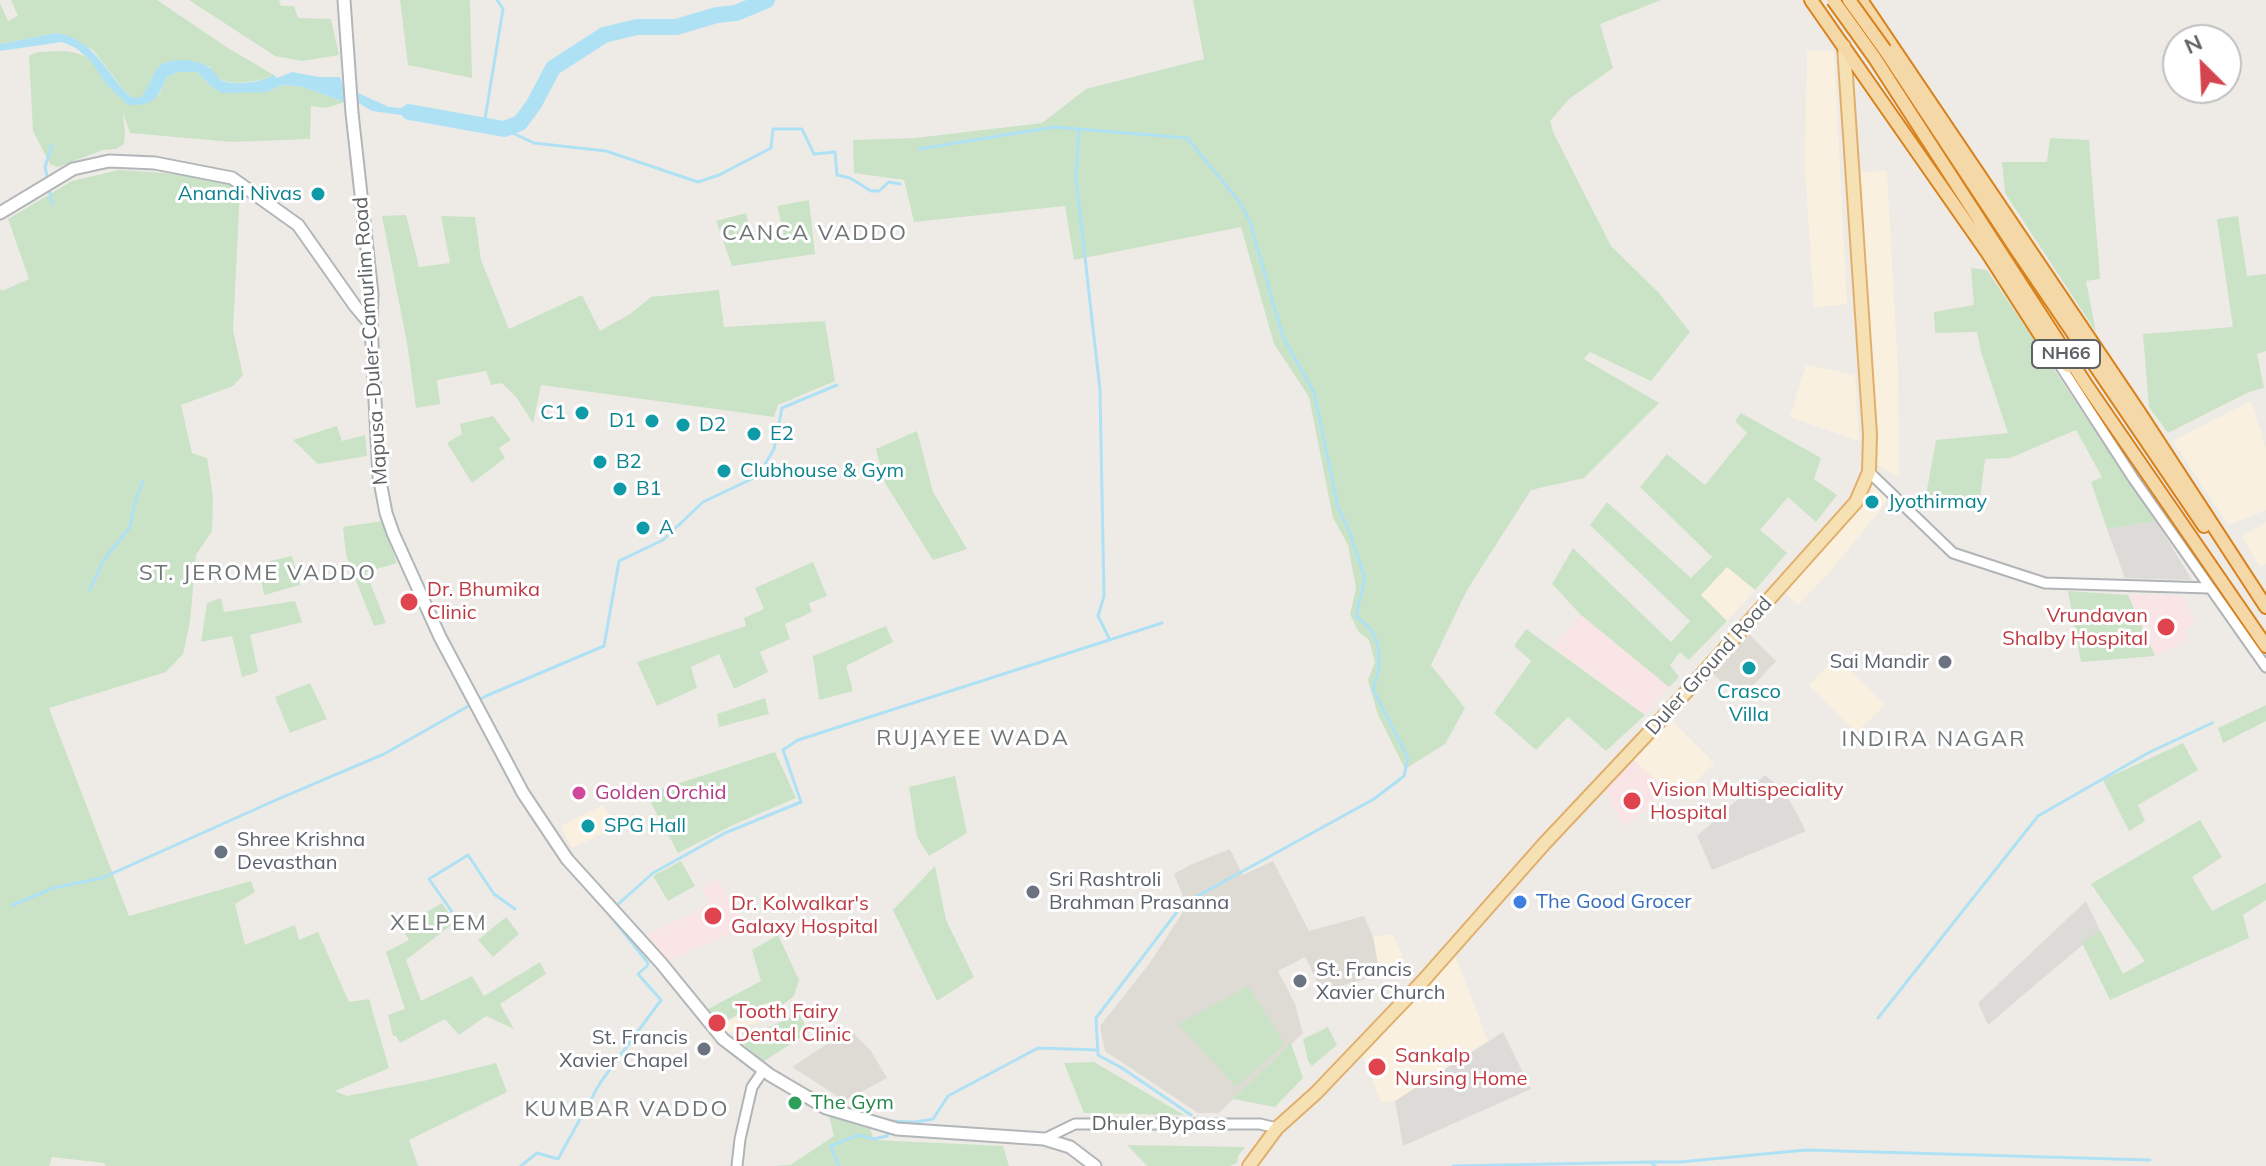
<!DOCTYPE html>
<html>
<head>
<meta charset="utf-8">
<style>
	body { margin:0 }
	#map { position:relative; width:2266px; height:1166px; overflow:hidden; background:#eeebe6; font-family:Mulish,sans-serif }
	canvas { display:block }
	.north { position:absolute; left:2162px; top:24px; width:80px; height:80px; box-sizing:border-box; background:#fff; border:2px solid #bfc0c1; border-radius:50%; rotate:336deg; font-size:22px; font-weight:700; line-height:32px; text-align:center; color:#5e6265 }
	.north::after { content:''; display:block; margin:auto; width:28px; height:36px; background:#d5454f; clip-path:polygon(50% 0,100% 100%,50% 72%,0 100%) }
</style>
</head>
<body>
<div id="map">
<canvas width="2266" height="1166"></canvas>
<div class="north">N</div>
</div>
<script>
const g = document.querySelector('canvas').getContext('2d');
g.lineJoin = 'round';
function fill(path, color) {
  g.fillStyle = color;
  g.fill(path, 'evenodd');
}
function trace(path, color, width, dash) {
  g.strokeStyle = color;
  g.lineWidth = width;
  g.lineCap = dash ? 'butt' : 'round';
  g.setLineDash(dash || []);
  g.stroke(path);
}
function drawText(font, color, halo, rows, align = 'center') {
  g.font = font + ' Mulish,sans-serif';
  g.lineWidth = 6;
  g.setLineDash([]);
  g.textBaseline = 'middle';
  g.strokeStyle = halo;
  g.fillStyle = color;
  for (const [text, x, y, turn = 0] of rows) {
    g.save();
    g.translate(x, y);
    g.rotate((+turn || 0) * Math.PI / 180);
    g.textAlign = isNaN(turn) ? turn : align;
    if (halo) g.strokeText(text, 0, 0);
    g.fillText(text, 0, 0);
    g.restore();
  }
}
fill(new Path2D(`
	M1807,51H1834L1847,304L1814,307L1805,167Z
	M1887,171L1898,373L1899,477L1875,464L1873,373L1857,172Z
	M1806,365L1855,375L1859,441L1790,417Z
	M2251,401L2266,448V510L2228,525L2173,441Z
	M1874,483L1889,499L1832,569L1798,605L1784,592L1818,555Z
	M2266,522V564L2260,567L2242,537Z
	M1727,567L1755,590L1727,621L1700,595Z
	M1837,657L1885,705L1856,733L1809,685Z
	M1671,720L1714,763L1678,800L1633,760Z
	M603,805L614,828L572,848L561,826Z
	M1393,934L1407,969L1397,977L1380,975L1373,937Z
	M1455,956L1488,1041L1395,1101L1381,1102L1361,1051Z
	M766,1004L771,1017L726,1034L721,1025Z`), '#faf0df');
fill(new Path2D(`
	M2156,521L2192,580L2125,578L2107,529Z
	M1765,775L1785,792L1806,831L1712,870L1697,836Z
	M2086,901L2100,930L1988,1025L1978,1003Z
	M1503,1032L1531,1089L1403,1146L1395,1101Z`), '#dddbd8');
fill(new Path2D(`
	M1749,634L1776,661L1740,700L1712,673Z
	M1230,849L1243,875L1273,861L1309,931L1364,916L1373,937L1380,975L1322,991L1305,957L1278,971L1295,1004L1303,1033L1219,1113H1198L1105,1051L1100,1026L1149,964L1187,906L1174,874L1192,864Z
	M850,1029L871,1051L887,1078L845,1101L792,1067Z`), '#dedbd5');
fill(new Path2D(`
	M2128,595L2184,596L2195,624L2184,629L2189,641L2155,656Z
	M1581,615L1669,687L1645,715L1553,647Z
	M1633,760L1667,789L1625,827L1604,791Z
	M717,879L746,927L665,962L643,936L710,905L702,888Z`), '#f9e5e6');
fill(new Path2D(`
	M11,0H157L228,48L274,75C263,81 233,86 222,80C216,78 213,72 209,66L158,68L148,89L141,98H132L124,90L93,50L56,33L0,44V3L8,21L18,16Z
	M189,0H279L281,6H294L298,18L331,19L339,55L302,61L275,56Z
	M400,0H470L472,78L408,65Z
	M1193,0H1661L1600,24L1613,68L1569,99L1550,121L1554,134L1611,246L1659,293L1690,332L1651,381L1590,352L1584,359L1659,403L1584,478L1531,490L1467,590L1431,665L1465,708L1445,744L1405,769L1378,715L1368,680L1375,662L1369,640L1358,631L1350,614L1356,588L1348,545L1333,518L1309,397L1274,344L1241,227L1074,260L1065,206L914,222L904,180L854,173L853,140L915,138L1042,123L1086,89L1204,59Z
	M38,52C49,52 61,50 72,52C97,57 110,80 123,100L159,95L167,77L178,72H197L213,88L267,92L282,85L299,86L345,102L326,108L311,106L310,139L232,142L130,133L123,113L125,134L124,144L116,149L103,150L58,167L50,164L33,131L29,56Z
	M2050,138L2089,140L2100,279L2086,281L2096,332L2005,193L2002,162H2047Z
	M119,170C148,172 218,174 240,189L233,330L243,375L233,386L181,405L192,453L207,458L213,497L212,531L196,555L190,622L183,654L166,672L49,708L129,916L251,881L255,892L235,904L245,945L295,925L299,940L318,932L349,1002L369,999L389,1068L335,1091L347,1096L428,1080L496,1063L507,1092L409,1140L418,1166H106L104,1163L52,1157L49,1166H0V288L2,291L29,279L8,219L72,181Z
	M809,200L815,254L732,266L716,221L746,213L751,236L766,233L768,238L784,234L777,206Z
	M406,215L419,267L450,263L441,216L475,217L481,260L509,329L582,295L600,331L630,314L651,297L719,290L724,327L825,321L835,381L778,405L774,417L541,385L533,423L516,397L502,383L491,385L486,371L437,380L440,404L416,408L407,343L382,216Z
	M2238,216L2247,276L2266,274V351L2257,354L2264,388L2249,392L2168,433L2149,407L2143,334L2233,327L2217,219Z
	M1971,268L1987,270L2156,521L2107,529L2091,482L2102,477L2076,430L2010,458L1985,459L1980,499L1926,495L1936,440L2008,433L1981,352L1977,332L1935,333L1934,312L1974,305Z
	M1741,413L1821,458L1814,479L1837,495L1816,522L1788,497L1760,530L1787,553L1755,590L1727,567L1701,595L1727,621L1689,660L1680,652L1670,665L1679,677L1669,687L1581,615L1552,584L1573,548L1671,642L1690,621L1590,525L1607,502L1691,578L1712,557L1640,487L1667,454L1705,485L1747,433L1735,421Z
	M493,416L511,440L499,448L505,458L472,483L447,443L462,434L460,424Z
	M337,426L342,441L365,435L367,456L318,464L293,440Z
	M917,431L933,492L967,549L933,560L885,483L876,449Z
	M382,521L397,563L366,572L386,623L374,626L346,555L343,527Z
	M292,556L300,585L264,595L261,580L273,577L270,561Z
	M813,562L827,596L809,603L812,612L785,624L790,639L760,652L768,672L734,689L719,654L691,667L697,688L657,706L637,662L746,626L744,618L764,609L755,588Z
	M2068,591L2128,595L2155,656L2081,662Z
	M221,598L224,612L295,601L302,622L250,635L258,672L242,677L232,636L201,642L207,603Z
	M886,626L893,642L846,666L853,691L819,700L813,656Z
	M1526,629L1645,715L1606,751L1568,717L1536,750L1494,713L1531,661L1514,646Z
	M310,683L327,719L290,733L275,697Z
	M765,698L769,714L719,727L717,714Z
	M2266,705V721L2223,743L2218,728Z
	M2183,743L2198,770L2138,805L2145,821L2129,831L2103,780Z
	M775,752L796,798L735,824L678,853L646,794Z
	M955,776L967,833L929,856L917,837L909,787Z
	M2200,820L2222,857L2192,877L2212,911L2266,883V900L2243,915L2249,938L2110,1000L2082,943L2100,930L2123,974L2145,961L2091,884Z
	M681,861L695,886L668,901L653,876Z
	M935,866L946,920L974,977L937,1001L893,910Z
	M442,903L455,922L406,960L421,1001L472,976L484,996L540,962L546,974L500,1004L514,1029L486,1016L459,1035L445,1019L400,1043L396,1036H393L388,1015L405,1009L386,952L409,940L401,927Z
	M506,917L519,934L493,957L478,940Z
	M778,935L799,980L794,996L772,1013L767,1003L719,1023L708,1009L761,981L752,950Z
	M1248,986L1285,1044L1236,1087L1179,1024Z
	M799,1014L809,1032L763,1062L739,1040Z
	M1328,1027L1337,1045L1312,1066L1308,1061L1303,1039Z
	M1291,1043L1303,1078L1275,1107L1233,1099Z
	M1094,1062L1184,1115L1084,1113L1064,1063Z
	M829,1116L870,1129L874,1140L1003,1146L1009,1166H772L790,1165L834,1136Z
	M1127,1145L1245,1147L1238,1156L1237,1163L1230,1166H1147Z`), '#cae3c6');
fill(new Path2D(`
	M56,33C96,39 105,74 132,98L141,97C149,88 152,73 161,65C172,57 199,59 210,68C216,73 216,78 223,81C236,86 262,82 274,75L277,78L292,72L319,77H340L345,92L358,93L389,107L431,111L428,119L372,111L357,102H345L299,86L282,85L267,92L222,93L213,88L197,72H178L167,77C157,99 154,106 128,105L107,85L90,60L76,48L62,42L0,51V44Z`), '#afe1f5');
trace(new Path2D(`
	M484,125L503,9L497,0
	M504,129L534,143L606,151L698,182L719,175L771,148L773,129H802L814,154L835,152L837,175L850,178L871,191H879L889,182L900,184
	M1079,129L1076,178L1100,390L1104,596L1098,616L1110,640
	M919,149L1054,127L1187,138L1239,201L1250,222L1283,337L1314,392L1338,507L1350,533L1365,578L1356,616C1360,620 1368,625 1371,630C1383,648 1380,670 1373,689L1408,758L1404,776L1374,799L1183,904L1096,1018L1098,1055L1122,1068L1191,1115
	M48,181L45,167L52,145
	M49,188L52,204
	M90,590L103,561L130,527L135,502L143,481
	M13,905L53,888L102,878L276,800L384,754L486,696L604,646L619,561L663,540L703,502L758,476L774,449L782,408L837,385
	M615,907L653,873L725,833L801,802L783,750L798,740L1162,623
	M457,919L429,879L468,855L494,894L515,909
	M1878,1018L2038,816L2148,753L2212,723
	M1650,1162H1680L1806,1150L2150,1160
	M521,1166L537,1153L558,1159L600,1083L661,1000L638,974L647,966L648,963L608,913L610,912
	M839,1166L831,1146L858,1135L874,1139L887,1136L889,1121L916,1122L933,1119L948,1096L1038,1048L1097,1050
	M1453,1166L1650,1162L1655,1166`), '#afe1f5', 3);
trace(new Path2D(`
	M409,112L504,129L520,123L534,104L553,68L604,35L637,27H676L717,15L736,13L767,0`), '#afe1f5', 16);
const tertiary = new Path2D(`
	M2058,362L2133,478L2266,667
	M1869,472L1953,553L2045,583L2209,588
	M1044,1139L1075,1124H1260L1277,1128
	M737,1166L740,1139L752,1087L763,1071`);
const secondary = new Path2D(`
	M344,0L352,113L372,294L371,325L379,476L386,513L393,533L440,637L523,793L567,859L661,963L723,1039L770,1075L826,1108L897,1129L1044,1139L1070,1147L1095,1166
	M0,213L73,169L109,161L155,163L232,178L298,225L355,306L371,325`);
const primary = new Path2D(`
	M1249,1166L1277,1128L1316,1093L1423,981L1544,844L1670,710L1856,502L1869,472L1870,434L1844,46`);
const trunk = new Path2D(`
	M1811,0L1987,252L2048,347L2068,366
	M1861,0L2139,412L2266,607
	M1885,50L2016,249L2204,526
	M1874,57L2087,386L2266,646`);
trace(tertiary, '#b1b4b7', 13);
trace(secondary, '#b2b6b9', 15);
trace(primary, '#e1af6c', 16);
trace(trunk, '#d9821b', 16);
trace(tertiary, '#fff', 9);
trace(secondary, '#fff', 11);
trace(primary, '#f6e1b4', 12);
trace(trunk, '#f4d8a8', 12);
const trunkBridge = new Path2D(`
	M1833,0L1874,57
	M1849,0L1885,50`);
trace(trunkBridge, '#d9821b', 16, []);
trace(trunkBridge, '#f4d8a8', 12);
for (const [x, y, r, color] of [
	[318,194,8,"#0f9aa8"],
	[582,413,8,"#0f9aa8"],
	[652,421,8,"#0f9aa8"],
	[683,425,8,"#0f9aa8"],
	[754,434,8,"#0f9aa8"],
	[600,462,8,"#0f9aa8"],
	[724,471,8,"#0f9aa8"],
	[620,489,8,"#0f9aa8"],
	[1872,502,8,"#0f9aa8"],
	[643,528,8,"#0f9aa8"],
	[409,602,10,"#e0444e"],
	[2166,627,10,"#e0444e"],
	[1945,662,8,"#6b7280"],
	[1749,668,8,"#0f9aa8"],
	[579,793,8,"#d1479c"],
	[1632,801,10,"#e0444e"],
	[588,826,8,"#0f9aa8"],
	[221,852,8,"#6b7280"],
	[1033,892,8,"#6b7280"],
	[1520,902,8,"#3f7fe0"],
	[713,916,10,"#e0444e"],
	[1300,981,8,"#6b7280"],
	[717,1023,10,"#e0444e"],
	[704,1049,8,"#6b7280"],
	[1377,1067,10,"#e0444e"],
	[795,1103,8,"#2e9e5b"]
]) {
  const dot = new Path2D();
  dot.arc(x, y, r, 0, 2 * Math.PI);
  g.fillStyle = color;
  g.fill(dot);
  trace(dot, '#fff', 3);
}
for (const [x, y, w] of [
	[2066,354,68]
]) {
  const box = new Path2D();
  box.roundRect(x - w / 2, y - 14, w, 28, 6);
  g.fillStyle = '#fff';
  g.fill(box);
  trace(box, '#5e6265', 2);
}
drawText('bold 18px', '#5e6265', null, [
	["NH66",2066,354]
]);
drawText('20px', '#0d838f', '#fff', [
	["Anandi Nivas",302,194,"right"],
	["C1",566,413,"right"],
	["D1",636,421,"right"],
	["D2",699,425],
	["E2",770,434],
	["B2",616,462],
	["Clubhouse & Gym",740,471],
	["B1",636,489],
	["Jyothirmay",1888,502],
	["A",659,528],
	["Crasco",1749,692,"center"],
	["Villa",1749,715,"center"],
	["SPG Hall",604,826]
], 'left');
drawText('20px', '#5e6265', '#fff', [
	["Mapusa -Duler-Camurlim Road",371,341,-94],
	["Duler Ground Road",1709,666,-48],
	["Dhuler Bypass",1159,1124]
]);
drawText('20px', '#be3a42', '#fff', [
	["Dr. Bhumika",427,590],
	["Clinic",427,613],
	["Vrundavan",2148,616,"right"],
	["Shalby Hospital",2148,639,"right"],
	["Vision Multispeciality",1650,790],
	["Hospital",1650,813],
	["Dr. Kolwalkar's",731,904],
	["Galaxy Hospital",731,927],
	["Tooth Fairy",735,1012],
	["Dental Clinic",735,1035],
	["Sankalp",1395,1056],
	["Nursing Home",1395,1079]
], 'left');
drawText('20px', '#5b616d', '#fff', [
	["Sai Mandir",1929,662,"right"],
	["Shree Krishna",237,840],
	["Devasthan",237,863],
	["Sri Rashtroli",1049,880],
	["Brahman Prasanna",1049,903],
	["St. Francis",1316,970],
	["Xavier Church",1316,993],
	["St. Francis",688,1038,"right"],
	["Xavier Chapel",688,1061,"right"]
], 'left');
drawText('20px', '#b23c85', '#fff', [
	["Golden Orchid",595,793]
], 'left');
drawText('20px', '#366cbe', '#fff', [
	["The Good Grocer",1536,902]
], 'left');
drawText('20px', '#27864d', '#fff', [
	["The Gym",811,1103]
], 'left');
g.letterSpacing = '2px';
drawText('22px', '#6f7477', '#fff', [
	["CANCA VADDO",815,233],
	["ST. JEROME VADDO",258,573],
	["RUJAYEE WADA",973,738],
	["INDIRA NAGAR",1934,739],
	["XELPEM",439,923],
	["KUMBAR VADDO",627,1109]
]);
g.letterSpacing = '0px';
</script>
</body>
</html>
